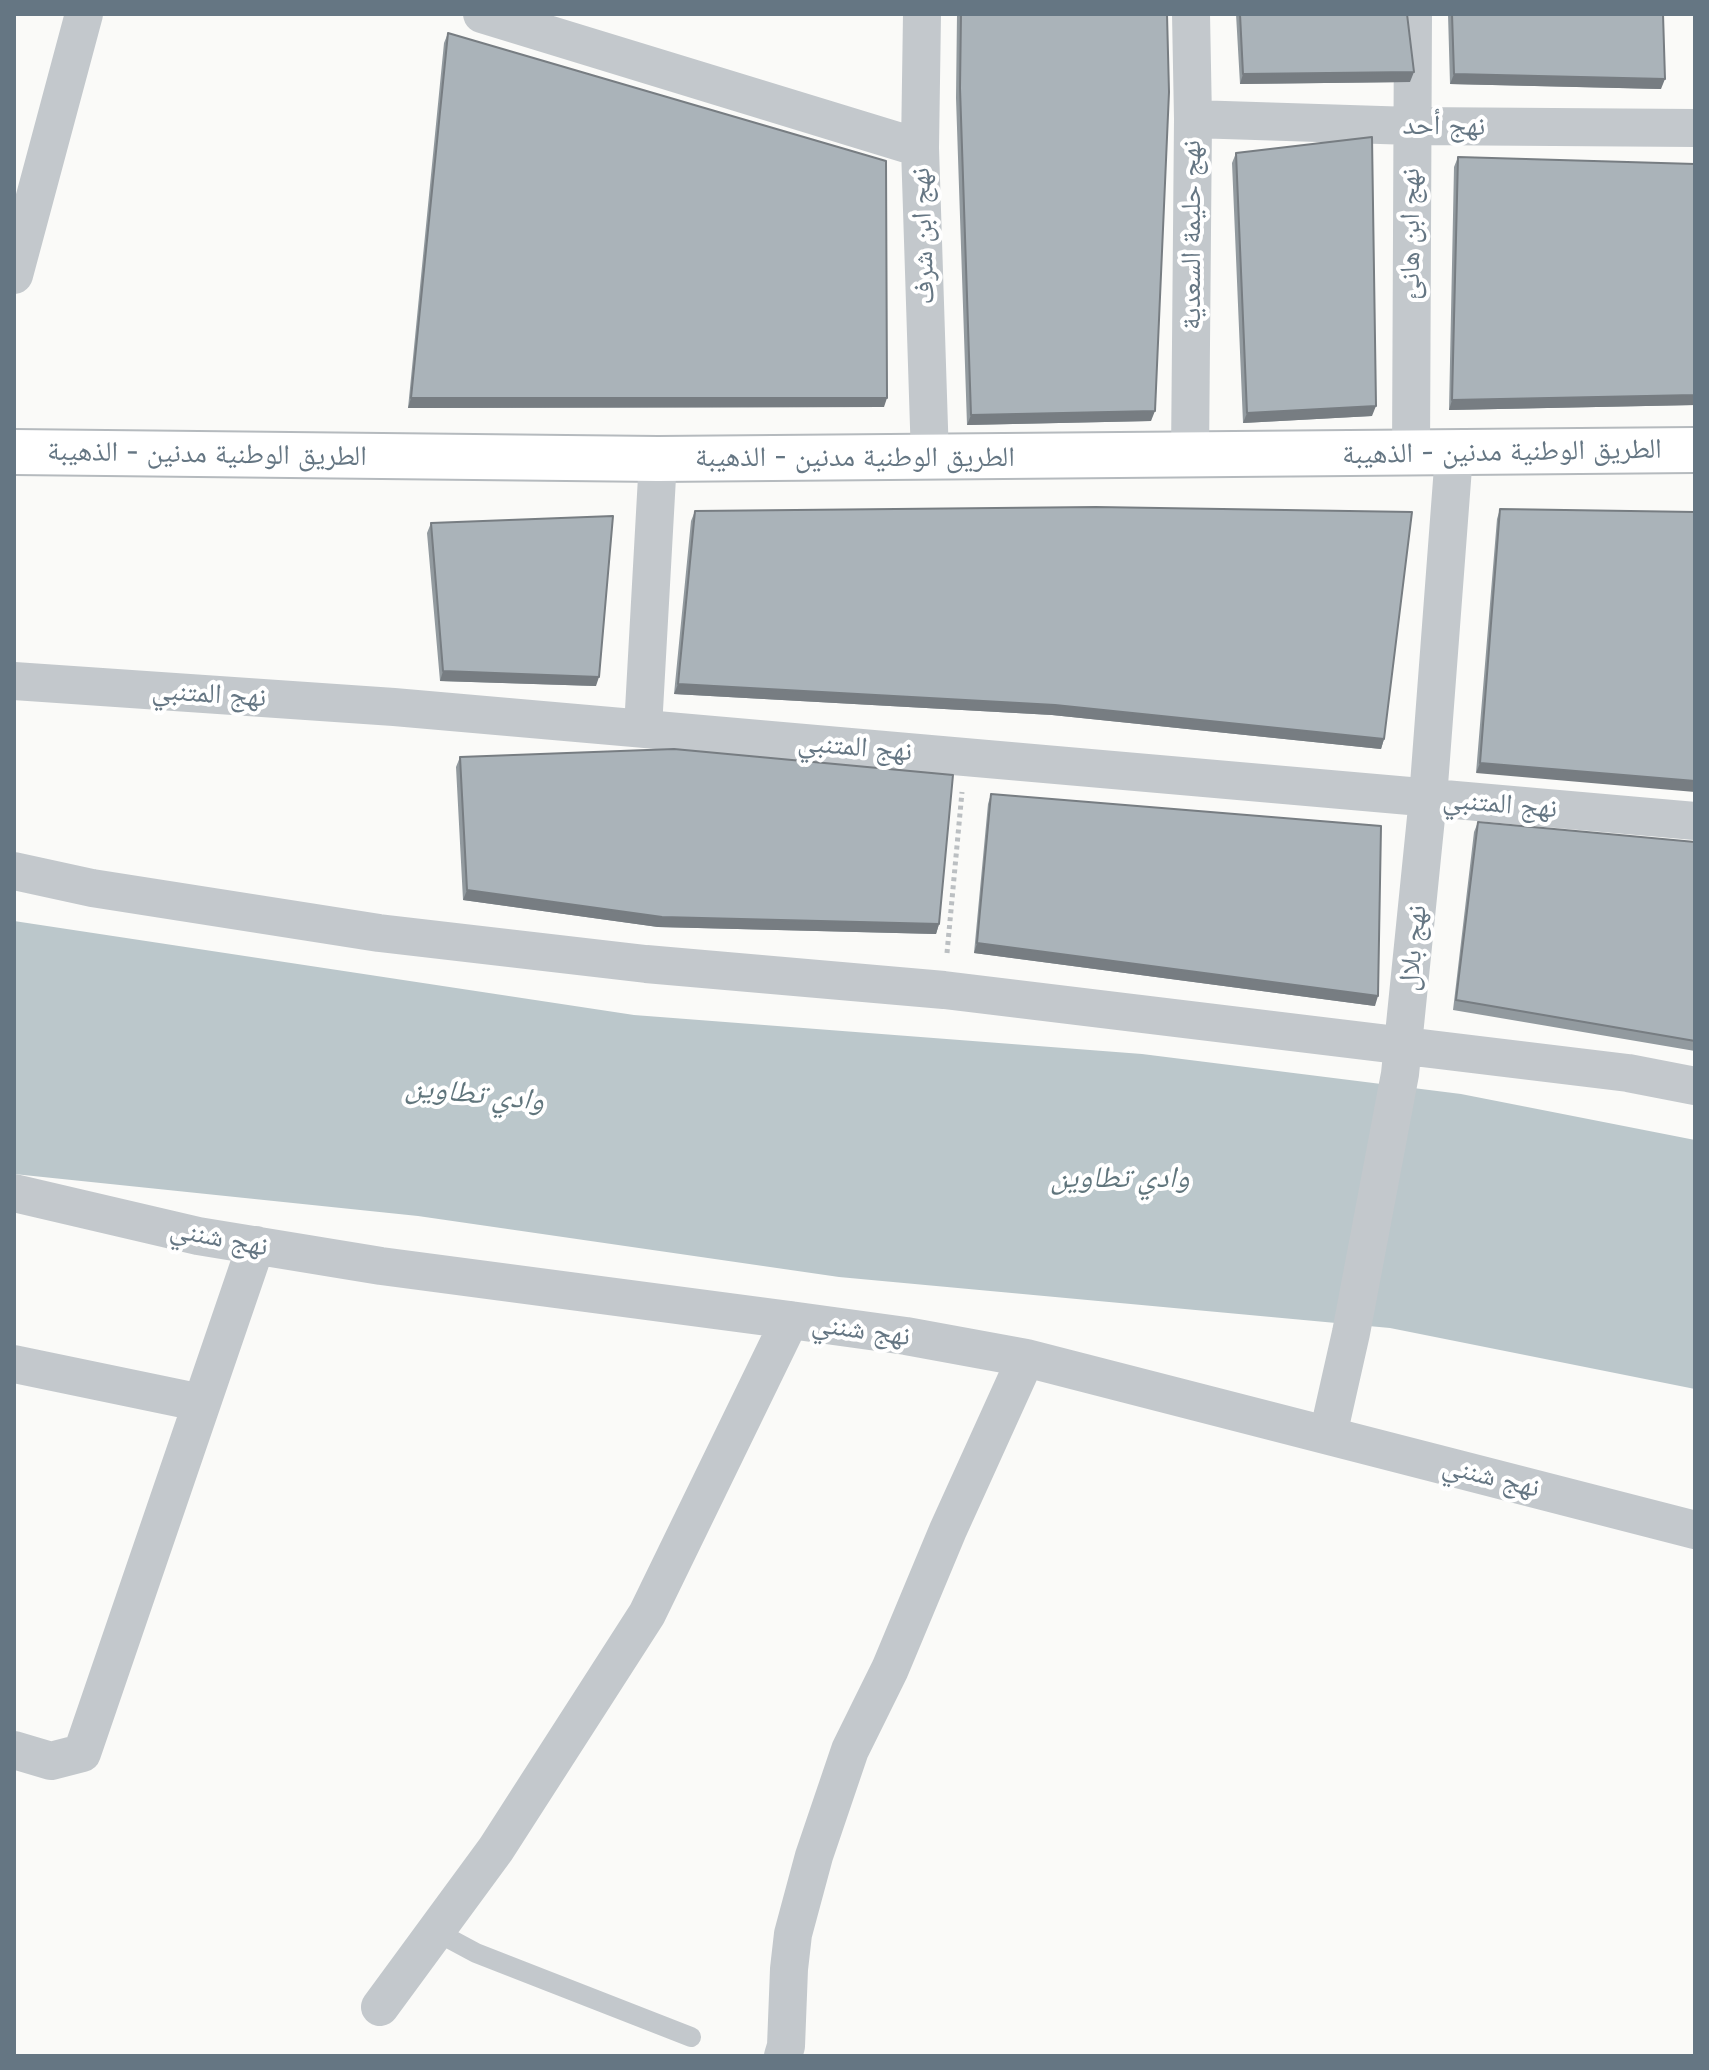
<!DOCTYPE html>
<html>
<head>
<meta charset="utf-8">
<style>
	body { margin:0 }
	#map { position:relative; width:1709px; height:2070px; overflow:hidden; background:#fafaf8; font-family:Inter,sans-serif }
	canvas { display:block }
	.frame { position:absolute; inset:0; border:16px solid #657683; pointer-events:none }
</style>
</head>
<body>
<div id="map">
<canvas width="1709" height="2070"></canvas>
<div class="frame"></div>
</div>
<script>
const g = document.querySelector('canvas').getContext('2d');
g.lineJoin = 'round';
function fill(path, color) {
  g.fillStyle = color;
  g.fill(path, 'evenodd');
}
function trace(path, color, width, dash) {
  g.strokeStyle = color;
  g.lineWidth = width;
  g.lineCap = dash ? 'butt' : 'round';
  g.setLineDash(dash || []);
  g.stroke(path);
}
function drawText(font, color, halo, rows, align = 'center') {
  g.font = font + ' Inter,"Noto Naskh Arabic",sans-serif';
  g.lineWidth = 8;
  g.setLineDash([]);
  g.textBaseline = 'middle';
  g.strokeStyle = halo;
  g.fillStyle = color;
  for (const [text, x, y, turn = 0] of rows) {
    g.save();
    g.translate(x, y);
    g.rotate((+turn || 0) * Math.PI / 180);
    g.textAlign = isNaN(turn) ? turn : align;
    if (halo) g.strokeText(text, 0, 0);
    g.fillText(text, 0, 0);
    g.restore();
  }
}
fill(new Path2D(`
	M14,921L634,1015L1142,1054L1461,1094L1695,1140V1389L1390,1328L839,1277L418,1216L14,1174Z`), '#bbc7cb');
const primary = new Path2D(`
	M14,452L658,459L1695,450`);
trace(primary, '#b5babe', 48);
trace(new Path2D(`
	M947,953L962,792`), '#bbbfc2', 5, [4, 4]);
trace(new Path2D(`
	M435,1931L476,1953L691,2037`), '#c3c8cc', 20);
trace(new Path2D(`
	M482,14L920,148
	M922,14L920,148L930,458
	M1193,119L1412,126L1695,128
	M14,275L84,14
	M1411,453L1413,14
	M1190,456L1193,119L1191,14
	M14,681L394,707L1695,821
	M643,728L658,459
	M14,871L92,888L379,933L646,964L944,990L1628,1073L1695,1086
	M14,1193L198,1236L381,1266L790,1320L906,1336L1026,1358L1695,1530
	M14,1364L202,1403
	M1328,1435L1351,1333L1400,1074L1428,798L1454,454
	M14,1750L51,1761L82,1753L256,1245
	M380,2007L496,1849L647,1614L790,1320
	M783,2056L786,2046L789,1969L793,1934L814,1856L850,1750L890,1669L948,1530L1026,1358`), '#c3c8cc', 38);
trace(primary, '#fff', 44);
fill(new Path2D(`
	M957,14H1167L1151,421L967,425L956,98Z
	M1236,14H1407L1410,82L1240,84Z
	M1448,14H1663L1661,89L1450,84Z
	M448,33L884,407L408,408L444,43Z
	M1236,153L1372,416L1243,423L1232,163Z
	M1458,157L1695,164V405L1449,410L1454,167Z
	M1500,509L1695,512L1476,773L1497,519Z
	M695,511L1384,739L1381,749L1052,715L674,694L691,521Z
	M431,523L596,686L440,681L427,533Z
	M460,757L939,924L936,934L658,927L463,900L456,767Z
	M991,794L1375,1006L974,953L988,804Z
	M1478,822L1695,842V1051L1453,1010L1474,832Z`), '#929a9f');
fill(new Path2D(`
	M1414,72L1410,82L1240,84L1243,74Z
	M1454,74L1665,79L1661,89L1450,84Z
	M1695,395V405L1449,410L1452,400Z
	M411,398H887L884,407L408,408Z
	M1376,406L1372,416L1243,423L1247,413Z
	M1155,411L1151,421L967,425L971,415Z
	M443,671L599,677L596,686L440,681Z
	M678,684L1055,705L1384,739L1381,749L1052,715L674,694Z
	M1480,763L1695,781V792L1476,773Z
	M467,890L939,924L936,934L658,927L463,900Z
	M977,943L1378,996L1375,1006L974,953Z`), '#777d82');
const building = new Path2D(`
	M961,14H1167L1169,92L1155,411L971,415L960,88Z
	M1240,14H1407L1414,72L1243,74Z
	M1452,14H1663L1665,79L1454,74Z
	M448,33L886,161L887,398H411Z
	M1372,137L1376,406L1247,413L1236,153Z
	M1458,157L1695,164V395L1452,400Z
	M1096,507L1412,512L1384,739L1055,705L678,684L695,511Z
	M1500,509L1695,512V781L1480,763Z
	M613,516L599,677L443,671L431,523Z
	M674,749L953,775L939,924L662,917L467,890L460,757Z
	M991,794L1381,826L1378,996L977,943Z
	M1478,822L1695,842V1041L1456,1000Z`);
fill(building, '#aab3b9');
trace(building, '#777d82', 2);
drawText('28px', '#657683', '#fff', [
	["نهج أحد",1444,126,1],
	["نهج ابن هانئ",1411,234,-90],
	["نهج حليمة السعدية",1192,235,-90],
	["نهج ابن شرف",923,236,-92],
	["الطريق الوطنية مدنين - الذهيبة",1502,452,-1],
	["الطريق الوطنية مدنين - الذهيبة",207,454,1],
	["الطريق الوطنية مدنين - الذهيبة",855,458],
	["نهج المتنبي",209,694,4],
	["نهج المتنبي",855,747,5],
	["نهج المتنبي",1500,804,5],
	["نهج بلال",1413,948,-84],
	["نهج شنني",219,1238,11],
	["نهج شنني",861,1330,8],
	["نهج شنني",1491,1477,14]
]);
drawText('italic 30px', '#60757c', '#fff', [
	["وادي تطاوين",475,1094,6],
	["وادي تطاوين",1120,1178]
]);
</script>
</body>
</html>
